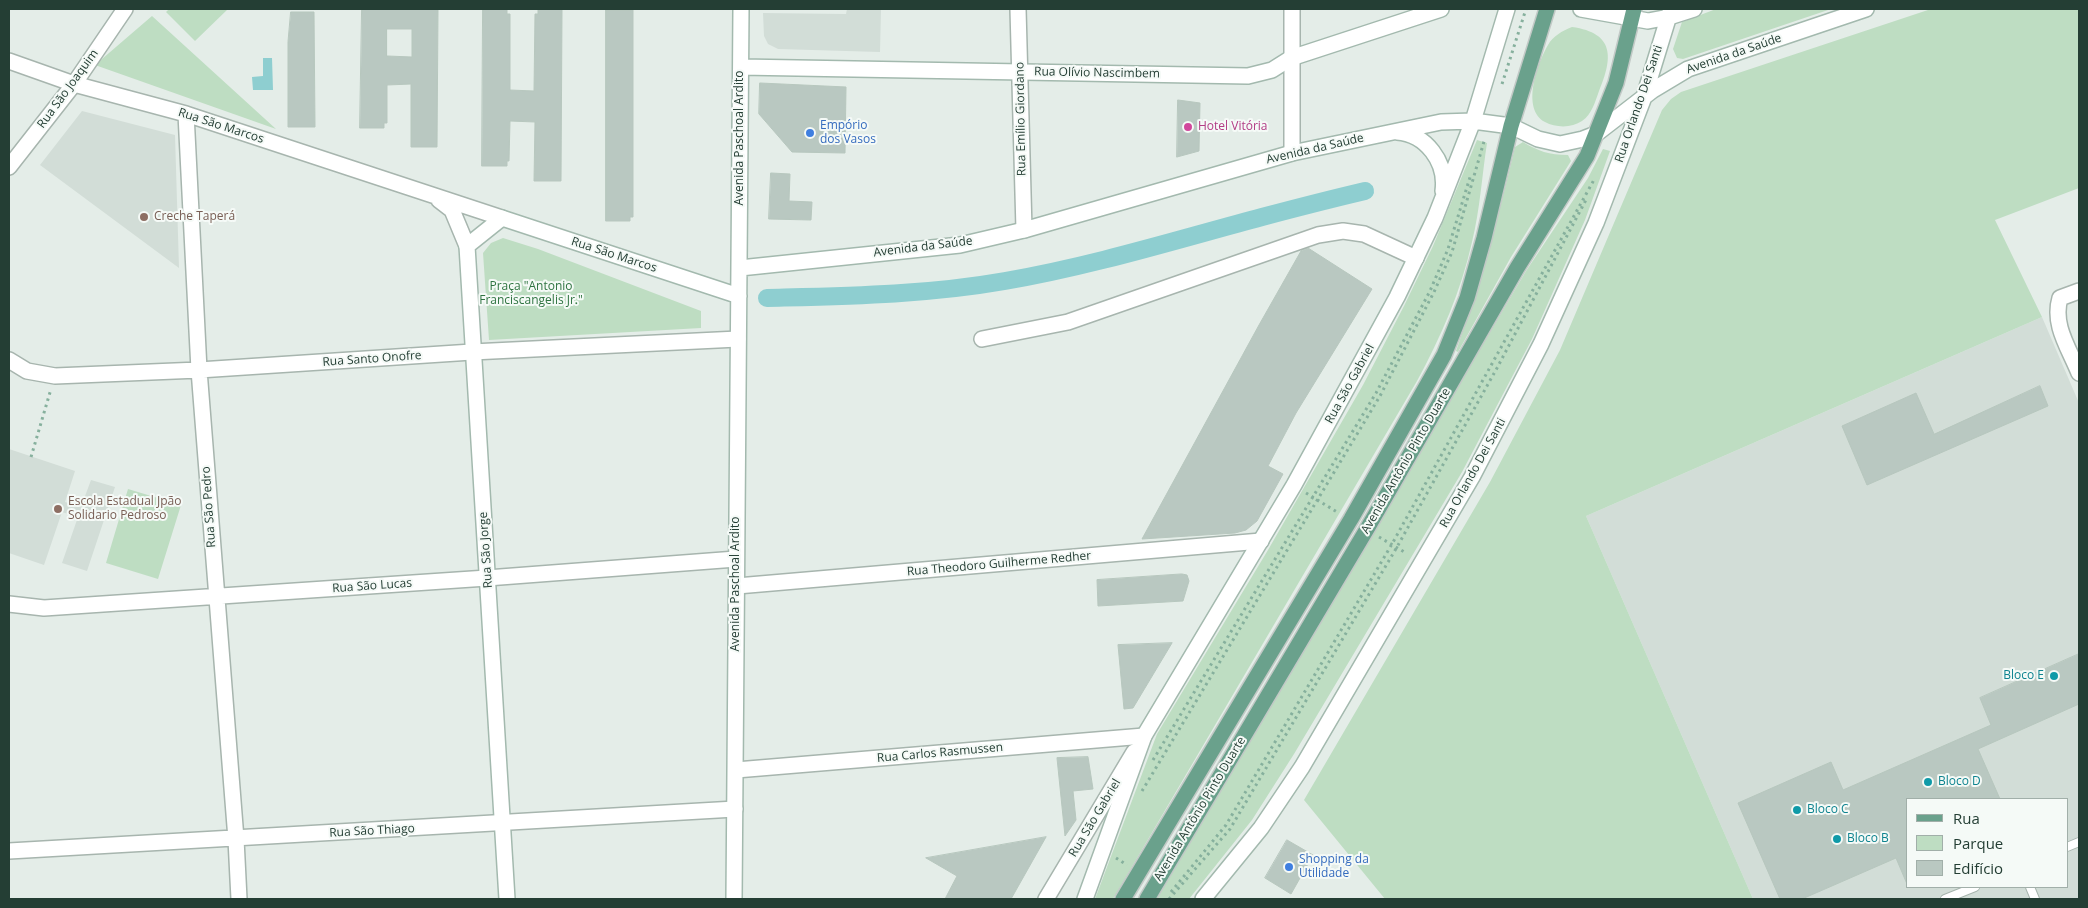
<!DOCTYPE html>
<html>
<head>
<meta charset="utf-8">
<style>
	body { margin:0 }
	#map { position:relative; width:2088px; height:908px; overflow:hidden; background:#e4ede8; font-family:"Open Sans",sans-serif }
	canvas { display:block }
	.frame { position:absolute; inset:0; border:10px solid #243e34; pointer-events:none }
	.legend { position:absolute; left:1906px; top:798px; width:162px; height:90px; box-sizing:border-box; background:#f5faf7; border:1px solid #a1afa9; margin:0; padding:6px 9px; list-style:none; font-size:15px; color:#243e34 }
	.legend li { display:flex; align-items:center; gap:10px; height:25px }
	.legend b { width:25px; border:1px solid #a1afa9 }
</style>
</head>
<body>
<div id="map">
<canvas width="2088" height="908"></canvas>
<div class="frame"></div>
<ul class="legend">
<li><b style="height:6px;background:#6aa18c"></b>Rua</li>
<li><b style="height:14px;background:#beddc2"></b>Parque</li>
<li><b style="height:14px;background:#b9c8c1"></b>Edifício</li>
</ul>
</div>
<script>
const g = document.querySelector('canvas').getContext('2d');
g.lineJoin = 'round';
function fill(path, color) {
  g.fillStyle = color;
  g.fill(path, 'evenodd');
}
function trace(path, color, width, dash) {
  g.strokeStyle = color;
  g.lineWidth = width;
  g.lineCap = dash ? 'butt' : 'round';
  g.setLineDash(dash || []);
  g.stroke(path);
}
function drawText(font, color, halo, rows, align = 'center') {
  g.font = font + ' "Open Sans",sans-serif';
  g.lineWidth = 4;
  g.setLineDash([]);
  g.textBaseline = 'middle';
  g.strokeStyle = halo;
  g.fillStyle = color;
  for (const [text, x, y, turn = 0] of rows) {
    g.save();
    g.translate(x, y);
    g.rotate((+turn || 0) * Math.PI / 180);
    g.textAlign = isNaN(turn) ? turn : align;
    if (halo) g.strokeText(text, 0, 0);
    g.fillText(text, 0, 0);
    g.restore();
  }
}
fill(new Path2D(`
	M847,9H881L880,52L778,49L768,44L764,36L763,13L846,14Z
	M82,111L175,135L179,268L40,165Z
	M2042,317L2079,403V899H1753L1586,516ZM1907,799H2067V887H1907Z
	M9,449L75,471L65,502L81,507L91,480L115,487L87,571L62,563L78,517L62,512L44,565L9,553Z`), '#d2ddd7');
fill(new Path2D(`
	M169,9H228L195,41L166,12Z
	M1716,9H1831L1683,59L1677,58L1673,49L1682,22Z
	M1931,9H2079V188L1995,220L2042,317L1586,516L1753,899H1385L1304,800L1490,482L1560,350L1662,110L1671,99L1681,92Z
	M152,16L276,129L95,65Z
	M1572,27C1615,33 1613,58 1599,91C1595,102 1592,114 1582,121C1572,128 1556,128 1545,122C1521,109 1537,64 1548,45C1553,36 1562,31 1572,27Z
	M1477,140L1487,143C1482,175 1480,210 1472,242C1461,291 1441,337 1417,381L1113,899H1095L1157,734L1268,550L1363,385L1404,306L1433,246Z
	M1523,142C1538,151 1549,155 1568,155L1571,161L1511,257L1458,352L1456,351C1480,284 1499,216 1515,147Z
	M1603,149L1610,151L1585,220L1532,339L1462,472L1294,754L1252,820L1189,899H1157L1526,271L1588,178Z
	M503,238L538,249L701,311V328L489,340L483,253L491,243Z
	M128,489L181,505L158,579L106,563Z`), '#beddc2');
fill(new Path2D(`
	M263,58H272L273,90H253L252,77L263,76Z`), '#8eced0');
trace(new Path2D(`
	M767,298C846,296 926,295 1005,281C1092,266 1176,240 1262,217C1296,208 1331,199 1365,191`), '#8eced0', 18);
const building = new Path2D(`
	M362,9H438L437,147H411V84L387,85V123H384V128H360ZM387,29H412V57L387,56Z
	M483,9H507V14H510V90L534,91L535,14H538V9H562L561,181H534L535,122L510,121L509,161H507V166H482Z
	M606,10H633V217H630V221H606Z
	M291,12H314L315,127H288V42Z
	M760,83L846,87L845,153L792,152L759,114Z
	M1178,100L1200,103L1199,151L1177,157Z
	M771,173L790,174L789,201L812,202L811,220L769,219Z
	M1308,248L1372,289L1296,413L1268,466L1283,474L1257,521L1246,530L1235,533L1142,539L1259,325L1301,251Z
	M2040,386L2048,406L1867,485L1842,426L1916,393L1934,434Z
	M1182,574L1187,575L1189,581L1183,601L1098,606L1097,580Z
	M1172,643L1133,708L1124,709L1118,645Z
	M2079,654V704L1978,749L2000,799H1907V884L1896,858L1802,899H1780L1738,803L1831,762L1843,790L1991,725L1980,698Z
	M1088,757L1093,789L1073,791L1076,820L1065,836L1057,758Z
	M1046,837L1011,899H945L957,876L926,858Z
	M1287,840L1313,855L1291,894L1265,878Z`);
fill(building, '#b9c8c1');
trace(building, '#b7c7be', 1);
const lane = new Path2D(`
	M2067,847L2079,842
	M2030,887L2035,899
	M1945,899L1975,887`);
const street = new Path2D(`
	M1018,9L1024,230
	M9,61L74,84L186,114L502,218
	M186,114L199,370L236,839L239,899
	M1292,153V9
	M9,167L74,84L125,9
	M439,200L452,210L467,246
	M2079,291L2060,298C2052,325 2069,348 2079,373
	M982,339L1068,322L1318,235L1343,231L1364,234L1416,258
	M9,360L27,371L55,376L199,370L472,352L738,339
	M737,586L1261,541
	M9,604L44,608L487,578L736,559
	M736,770L1144,736
	M9,851L735,809
	M1046,899L1134,752`);
const secondary = new Path2D(`
	M1581,9L1648,21L1669,17L1694,9
	M741,67L1248,76L1272,70L1291,58L1441,9
	M1397,132C1426,134 1447,162 1443,191
	M740,268L960,245L1024,230L1292,153L1441,122L1473,121L1511,126L1538,139L1560,144L1583,139L1596,134L1653,90L1688,69L1866,9
	M507,899L467,246L502,218L739,296
	M734,899L741,9
	M1085,899L1144,736L1294,485L1397,297L1435,218L1473,121L1507,9
	M1203,899L1261,828L1302,767L1472,477L1541,344L1596,223L1644,97L1671,9`);
const primary = new Path2D(`
	M1123,899L1351,519L1444,355L1467,298L1484,238L1511,126L1547,9
	M1147,899L1367,529L1517,268L1587,156L1616,83L1634,9`);
trace(lane, '#a7b5ae', 10);
trace(street, '#a7b5ae', 18);
trace(secondary, '#a3b9ae', 18);
trace(primary, '#c2c9c6', 18);
trace(new Path2D(`
	M1502,84L1526,9
	M31,457L51,389
	M1306,493L1337,512
	M1379,537L1406,553
	M1153,760L1376,393L1430,291L1448,249L1471,174
	M1142,791L1380,396L1434,292L1452,252L1485,138
	M1116,858L1127,865
	M1171,892L1226,825L1392,544L1595,178
	M1169,899L1230,829L1397,547L1497,368L1587,198`), '#86b09d', 3, [2.5, 4]);
trace(lane, '#fff', 8);
trace(street, '#fff', 15);
trace(secondary, '#fff', 15);
trace(primary, '#6aa18c', 15);
for (const [x, y, r, color] of [
	[1188,127,5,"#d1479c"],
	[810,133,5,"#3f7fe0"],
	[144,217,5,"#8d6e63"],
	[58,509,5,"#8d6e63"],
	[2054,676,5,"#0f9aa8"],
	[1928,782,5,"#0f9aa8"],
	[1797,810,5,"#0f9aa8"],
	[1837,839,5,"#0f9aa8"],
	[1289,867,5,"#3f7fe0"]
]) {
  const dot = new Path2D();
  dot.arc(x, y, r, 0, 2 * Math.PI);
  g.fillStyle = color;
  g.fill(dot);
  trace(dot, '#f5faf7', 2);
}
drawText('12px', '#243e34', '#f5faf7', [
	["Avenida da Saúde",1734,54,-19],
	["Rua Olívio Nascimbem",1097,73,1],
	["Rua São Joaquim",68,89,-54],
	["Rua Orlando Dei Santi",1639,104,-71],
	["Rua Emílio Giordano",1021,119,-91],
	["Rua São Marcos",221,126,18],
	["Avenida Paschoal Ardito",740,138,-90],
	["Avenida da Saúde",1315,149,-13],
	["Avenida da Saúde",923,247,-7],
	["Rua São Marcos",614,255,18],
	["Rua Santo Onofre",372,359,-4],
	["Rua São Gabriel",1350,384,-61],
	["Avenida Antônio Pinto Duarte",1406,461,-60],
	["Rua Orlando Dei Santi",1473,473,-61],
	["Rua São Pedro",209,507,-94],
	["Rua São Jorge",486,550,-94],
	["Rua Theodoro Guilherme Redher",999,564,-5],
	["Avenida Paschoal Ardito",736,584,-90],
	["Rua São Lucas",372,586,-4],
	["Rua Carlos Rasmussen",940,753,-5],
	["Avenida Antônio Pinto Duarte",1200,809,-59],
	["Rua São Gabriel",1095,818,-59],
	["Rua São Thiago",372,831,-3]
]);
drawText('12px', '#366cbe', '#f5faf7', [
	["Empório",820,126],
	["dos Vasos",820,140],
	["Shopping da",1299,860],
	["Utilidade",1299,874]
], 'left');
drawText('12px', '#b23c85', '#f5faf7', [
	["Hotel Vitória",1198,127]
], 'left');
drawText('12px', '#785e54', '#f5faf7', [
	["Creche Taperá",154,217],
	["Escola Estadual Jpão",68,502],
	["Solidario Pedroso",68,516]
], 'left');
drawText('12px', '#2f7441', '#f5faf7', [
	["Praça \"Antonio",531,287],
	["Franciscangelis Jr.\"",531,301]
]);
drawText('12px', '#0d838f', '#f5faf7', [
	["Bloco E",2044,676,"right"],
	["Bloco D",1938,782],
	["Bloco C",1807,810],
	["Bloco B",1847,839]
], 'left');
</script>
</body>
</html>
